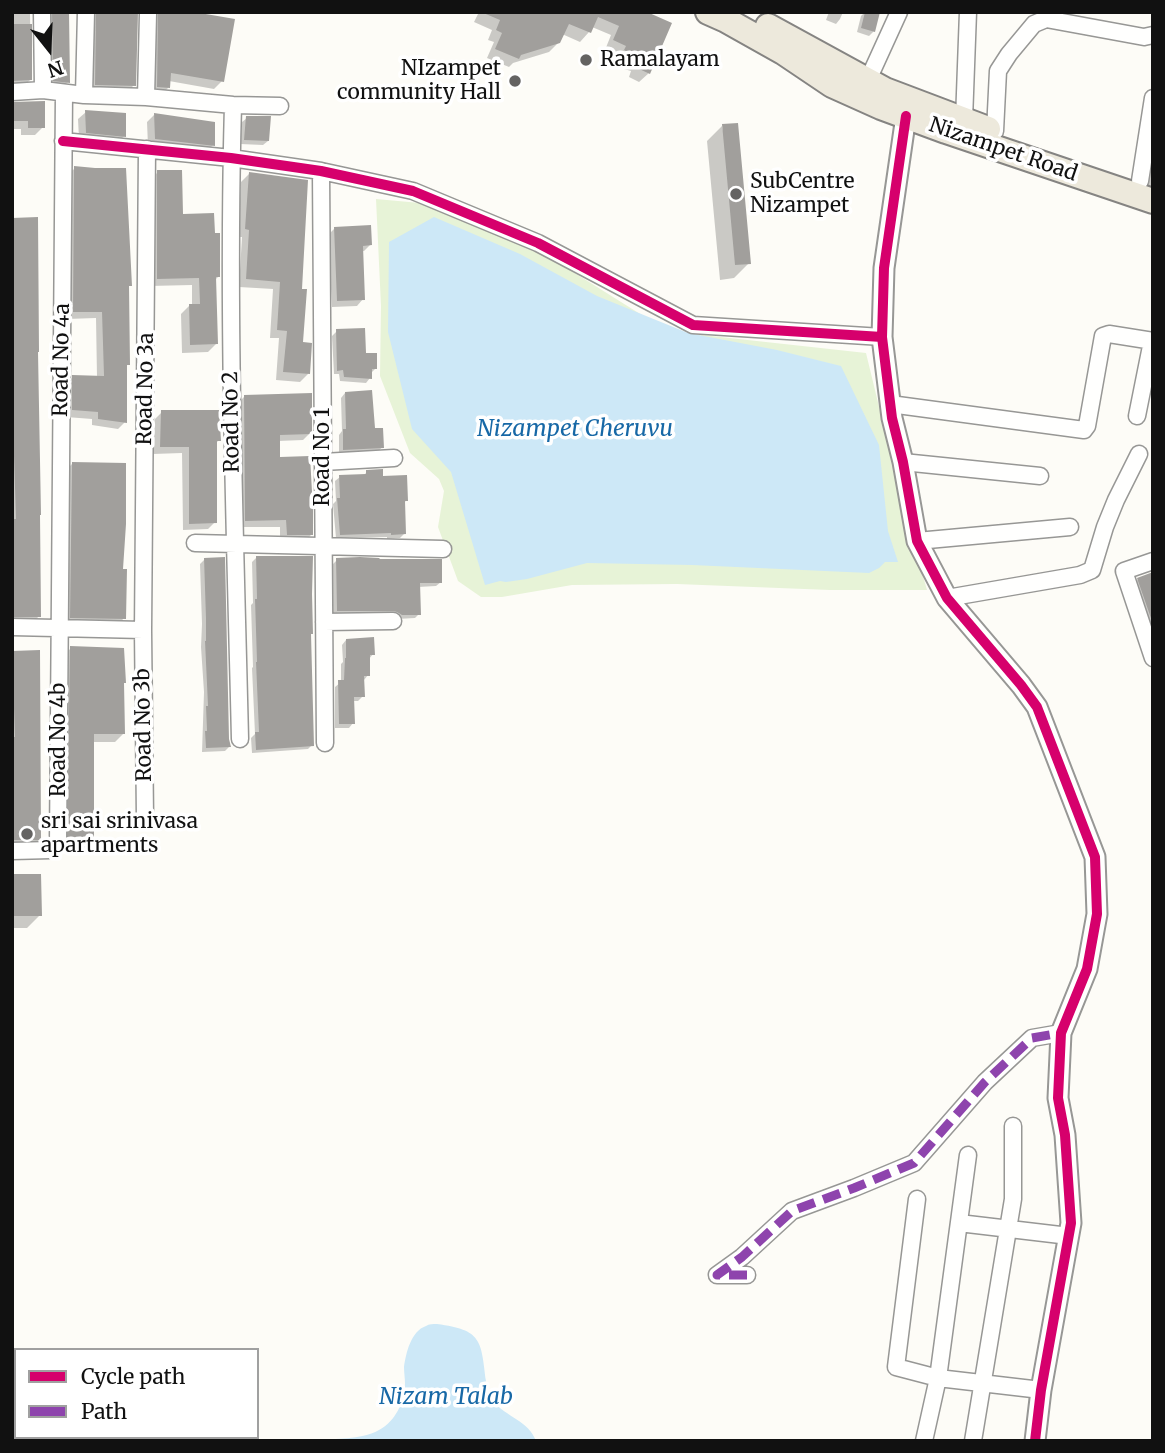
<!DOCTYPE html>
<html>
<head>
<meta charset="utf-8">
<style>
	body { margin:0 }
	#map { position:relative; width:1165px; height:1453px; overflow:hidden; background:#fdfcf7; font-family:Merriweather,serif }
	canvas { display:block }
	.frame { position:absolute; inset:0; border:14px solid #111; pointer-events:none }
	.legend { position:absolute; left:14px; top:1348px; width:245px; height:91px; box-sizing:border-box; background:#fff; border:2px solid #a0a0a0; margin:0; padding:9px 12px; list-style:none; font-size:21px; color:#111 }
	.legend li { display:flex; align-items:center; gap:14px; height:35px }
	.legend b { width:35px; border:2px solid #a0a0a0 }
	.north { position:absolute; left:14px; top:14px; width:70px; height:70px; -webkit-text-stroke:5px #fff; paint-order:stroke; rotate:162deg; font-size:19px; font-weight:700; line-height:28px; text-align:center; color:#111 }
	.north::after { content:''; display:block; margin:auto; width:24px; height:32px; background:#111; clip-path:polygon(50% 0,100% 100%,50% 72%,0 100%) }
</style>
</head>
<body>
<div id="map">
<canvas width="1165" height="1453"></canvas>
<div class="frame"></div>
<ul class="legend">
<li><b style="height:9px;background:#d6006c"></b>Cycle path</li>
<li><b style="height:9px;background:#8e44ad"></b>Path</li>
</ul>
<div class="north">N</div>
</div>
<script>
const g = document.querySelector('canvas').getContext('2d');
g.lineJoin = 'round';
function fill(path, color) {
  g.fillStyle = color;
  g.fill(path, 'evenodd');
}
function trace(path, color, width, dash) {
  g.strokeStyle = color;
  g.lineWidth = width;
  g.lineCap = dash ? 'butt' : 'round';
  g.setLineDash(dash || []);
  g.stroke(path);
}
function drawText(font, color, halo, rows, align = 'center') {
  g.font = font + ' Merriweather,serif';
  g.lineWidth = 7;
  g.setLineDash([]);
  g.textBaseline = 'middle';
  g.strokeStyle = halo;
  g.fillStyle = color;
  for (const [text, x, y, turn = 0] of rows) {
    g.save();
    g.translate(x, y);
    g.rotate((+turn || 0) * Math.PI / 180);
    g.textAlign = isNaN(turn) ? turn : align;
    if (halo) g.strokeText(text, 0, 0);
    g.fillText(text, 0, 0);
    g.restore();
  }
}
fill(new Path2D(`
	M376,199L431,204L530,245L645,317L684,333L866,353L905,514L927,590H830L677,584L572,585L502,597H481L458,581L438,527L444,491L439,479L410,453L380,376L381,306Z`), '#e7f3d7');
fill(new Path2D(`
	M434,217L520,254L597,296L688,333L777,350L841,366L879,445L888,531L898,562H885L879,568L869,573L692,565L587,563L527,579L506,582L500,581L485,585L451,472L412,429L388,332L389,242Z
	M437,1324C482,1330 481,1340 486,1381C487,1388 488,1396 493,1401C506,1417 529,1421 536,1441H315C337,1437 359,1441 379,1430C396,1421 404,1402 405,1384C405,1378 404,1373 404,1367C406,1353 411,1331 426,1326C429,1324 433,1324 437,1324Z`), '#cde8f7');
fill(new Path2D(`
	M12,12H30L31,79L22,88L12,89Z
	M40,12H69L68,82L60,90L46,88Z
	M91,12H136L134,85L126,93L88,92Z
	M145,12H186L222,81L214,89L169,81L168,88L160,96L150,95Z
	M479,12H641L649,73L639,82L629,77L631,71L624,69L626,64L616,60L618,55L605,50L611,35L592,27L589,32L580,42L562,34L559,42L549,52L513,63L509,67L487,58L494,42L488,40L492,30L474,22Z
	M829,12H843L840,19L836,24L826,20Z
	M865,12L874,31L869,36L857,32L861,16Z
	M12,103L43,127L35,135H21V129H12Z
	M86,112L124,136L117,143L79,139L78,119Z
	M154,115L213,145L206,152L148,146L147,122Z
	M247,118L268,141L263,145L240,144L242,122Z
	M1153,119V187L1138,184Z
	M722,126L749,263L734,278L720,280L707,141Z
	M75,168L128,364L126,367L125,422L118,429L92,425V419L66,417V384L73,377L97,378L96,318L67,319L68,175Z
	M158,172L182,215L219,276L215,280L216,344L208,352L182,353L181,314L189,306H192V285L149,286L150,180Z
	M249,174L300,291L301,344L308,374L300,382L276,380L279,338H270L273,289L239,287L242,237H238L241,182Z
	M12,220L39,616L32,624H12Z
	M335,228L370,245L364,251H361L363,299L357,306L332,307L328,235Z
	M337,331L365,355L376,368L370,374V378L366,383L340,381L339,374H334L332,336Z
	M345,393L382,447L378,452L339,454V435L342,431L341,398Z
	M244,397L310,433L303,440L278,441V459L311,535L304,542L280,541V527H238L237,404Z
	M162,412L219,440L215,444V522L208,529L183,530L182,453L153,454L155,419Z
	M72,464L121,571L124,618L114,629L61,627L62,474Z
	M367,472L381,478L406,501L403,503L404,534L400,538L387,539V537L336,538L333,504L336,501L335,481L340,477L363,476Z
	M257,557L311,634L310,635L312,745L308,749L252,753L251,738L255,734L252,668L253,667L251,605L253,603L252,562Z
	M205,559L229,747L225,751L202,752L204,692L201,647L202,624L200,564Z
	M337,560L441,582L436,586L418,587L419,614L415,618L397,619L333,615L332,565Z
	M1153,574V641L1134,584L1138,579Z
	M346,640L373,654L369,659L368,675L364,680L363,696L358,701H352L353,723L349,728H335V687L341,682V664L343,662L342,645Z
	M71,648L123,684L124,733L115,742H92L93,845L84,853H60L62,657Z
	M12,652L40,839L26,852H12Z
	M12,876L40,915L27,928H12Z`), '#0003');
fill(new Path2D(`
	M52,12H69L70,83L53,81Z
	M96,12H138L136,86L95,85Z
	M158,12H194L235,19L224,82L171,73L170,88L157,87Z
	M481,12H647L672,23L650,74L637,68L639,62L632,59L634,55L624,50L626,46L613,40L619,26L598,17L591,33L569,24L560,43L521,55L519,59L495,49L502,33L496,30L500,20Z
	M865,12H880L875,32L861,28Z
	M12,24H32V80L12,81Z
	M45,101V128H28V121H12V102Z
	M85,110L126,113V137L86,133Z
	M154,113L215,122V146L155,139Z
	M246,116H271L269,141L244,140Z
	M738,123L751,264L735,265L722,124Z
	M74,166L95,168H126L132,286H129L130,365H127V423L98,419V412L72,410V375L104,376L102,312H73Z
	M157,170H182L183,214L214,213L215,233H220V277H216L218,344L190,345L189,304H200L199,278L157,279Z
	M249,172L308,180L302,289H307L303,342L312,343L310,374L283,372L287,331L277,330L280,282L246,279L249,230L245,229Z
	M38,217L39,352H38L41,515H40L41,617H12L14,519H16L13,425L12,218Z
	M371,225L372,245L363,246L365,300L337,301L334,227Z
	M365,328L366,353H377V369H372V379L344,377L343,370L337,371L336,329Z
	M372,390L375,428H383L384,448L343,450V429H346L345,392Z
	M312,393V434L280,435V457L310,456L313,510V535H287L286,520L245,521L244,395Z
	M161,410H219L221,441H217V523L189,524V447H160Z
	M72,462L126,463V524L123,569H127L126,619L70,618Z
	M383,469V476L407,475L408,501H405L406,534L391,535V533L340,535L337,498H340L339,475L366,474V470Z
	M256,556H313L312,594L313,634H311L314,746L256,750L255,732H259L256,662H257L255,599H257Z
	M225,557L229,739L231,747L206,748L205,731H207L206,706H208L205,641H206V619L204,558Z
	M360,557L379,558L380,559H442V583H420L421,615H402L397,612L393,611H337L336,558Z
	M1153,572V624L1137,578Z
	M374,637L375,655H370V676H364L365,697H354L355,724H339L338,680H344L345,658H346V639Z
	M70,646L124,648L126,683H124L125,734H94V846L67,845Z
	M40,650L41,840H12V737H15L12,651Z
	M12,874H41L42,916H12Z`), '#a19f9c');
const minor = new Path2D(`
	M42,12L43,90
	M868,80L899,12
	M12,92L43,90L84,95L146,97L233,105L280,106
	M84,95L86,12
	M146,97L148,14
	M233,105C227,316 235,528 240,739
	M964,120L968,12
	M995,131L998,71L1009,54L1034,24L1046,19L1144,37L1153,35
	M63,141L231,158L321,171L413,191L538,243L693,325L882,337
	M321,171L325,743
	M1140,181L1153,98
	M890,404L1084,430L1087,426L1103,336L1109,334L1153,341
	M1137,416L1152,341
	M323,462L394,458
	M903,462L1040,476
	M917,541L1070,527
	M195,543L443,549
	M1153,561L1124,571L1153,658
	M947,598L1080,575L1092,570L1105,527L1116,500L1139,454
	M324,622L393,621
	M12,627L143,630
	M145,819L143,630L147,149
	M12,851L51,850L58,842L64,93
	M917,1199L896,1367L938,1378L968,1155
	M959,1223L1069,1236
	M747,1275H717L742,1257L792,1211L854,1188L914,1163L985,1082L1032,1038L1061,1033
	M924,1441L938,1378L1041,1390
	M973,1441L1013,1199V1126`);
const tertiary = new Path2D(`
	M906,116L884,268L882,337L892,418L903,462L917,541L947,598L1021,685L1037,707L1095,857L1097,914L1087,969L1061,1033L1058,1098L1065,1135L1071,1223L1041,1390L1035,1441`);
const primary = new Path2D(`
	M708,12L726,20L783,52L832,85L881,107L946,131L1153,201
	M768,26L885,90L988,129`);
trace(minor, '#979795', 19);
trace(tertiary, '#979795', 23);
trace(primary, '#858482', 28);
trace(minor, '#fffffe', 16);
trace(tertiary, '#fffffe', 19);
trace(primary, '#ede9dc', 24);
trace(new Path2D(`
	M747,1275H717L742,1257L792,1211L854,1188L914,1163L985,1082L1032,1038L1061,1033`), '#8e44ad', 9, [18, 9]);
trace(new Path2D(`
	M906,116L884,268L882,337L892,418L903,462L917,541L947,598L1021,685L1037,707L1095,857L1097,914L1087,969L1061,1033L1058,1098L1065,1135L1071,1223L1041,1390L1035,1441
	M63,141L231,158L321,171L413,191L538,243L693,325L882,337`), '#d6006c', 10);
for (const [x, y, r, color] of [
	[586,60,7,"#646362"],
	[515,81,7,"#646362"],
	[736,194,7,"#646362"],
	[27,834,7,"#646362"]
]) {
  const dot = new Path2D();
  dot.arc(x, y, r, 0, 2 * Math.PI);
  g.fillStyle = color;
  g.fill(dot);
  trace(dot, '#fff', 2.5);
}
drawText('21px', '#111', '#fff', [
	["Ramalayam",600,60],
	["NIzampet",501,69,"right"],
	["community Hall",501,93,"right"],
	["SubCentre",750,182],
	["Nizampet",750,206],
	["sri sai srinivasa",41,822],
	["apartments",41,846]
], 'left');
drawText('21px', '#111', '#fff', [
	["Nizampet Road",1003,150,19],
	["Road No 4a",62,360,-89],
	["Road No 3a",146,389,-89],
	["Road No 2",232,422,-91],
	["Road No 1",323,457,-90],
	["Road No 3b",144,725,-91],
	["Road No 4b",59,740,-90]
]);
drawText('italic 23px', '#1768a6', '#fff', [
	["Nizampet Cheruvu",575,429],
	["Nizam Talab",446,1397]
]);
</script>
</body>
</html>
